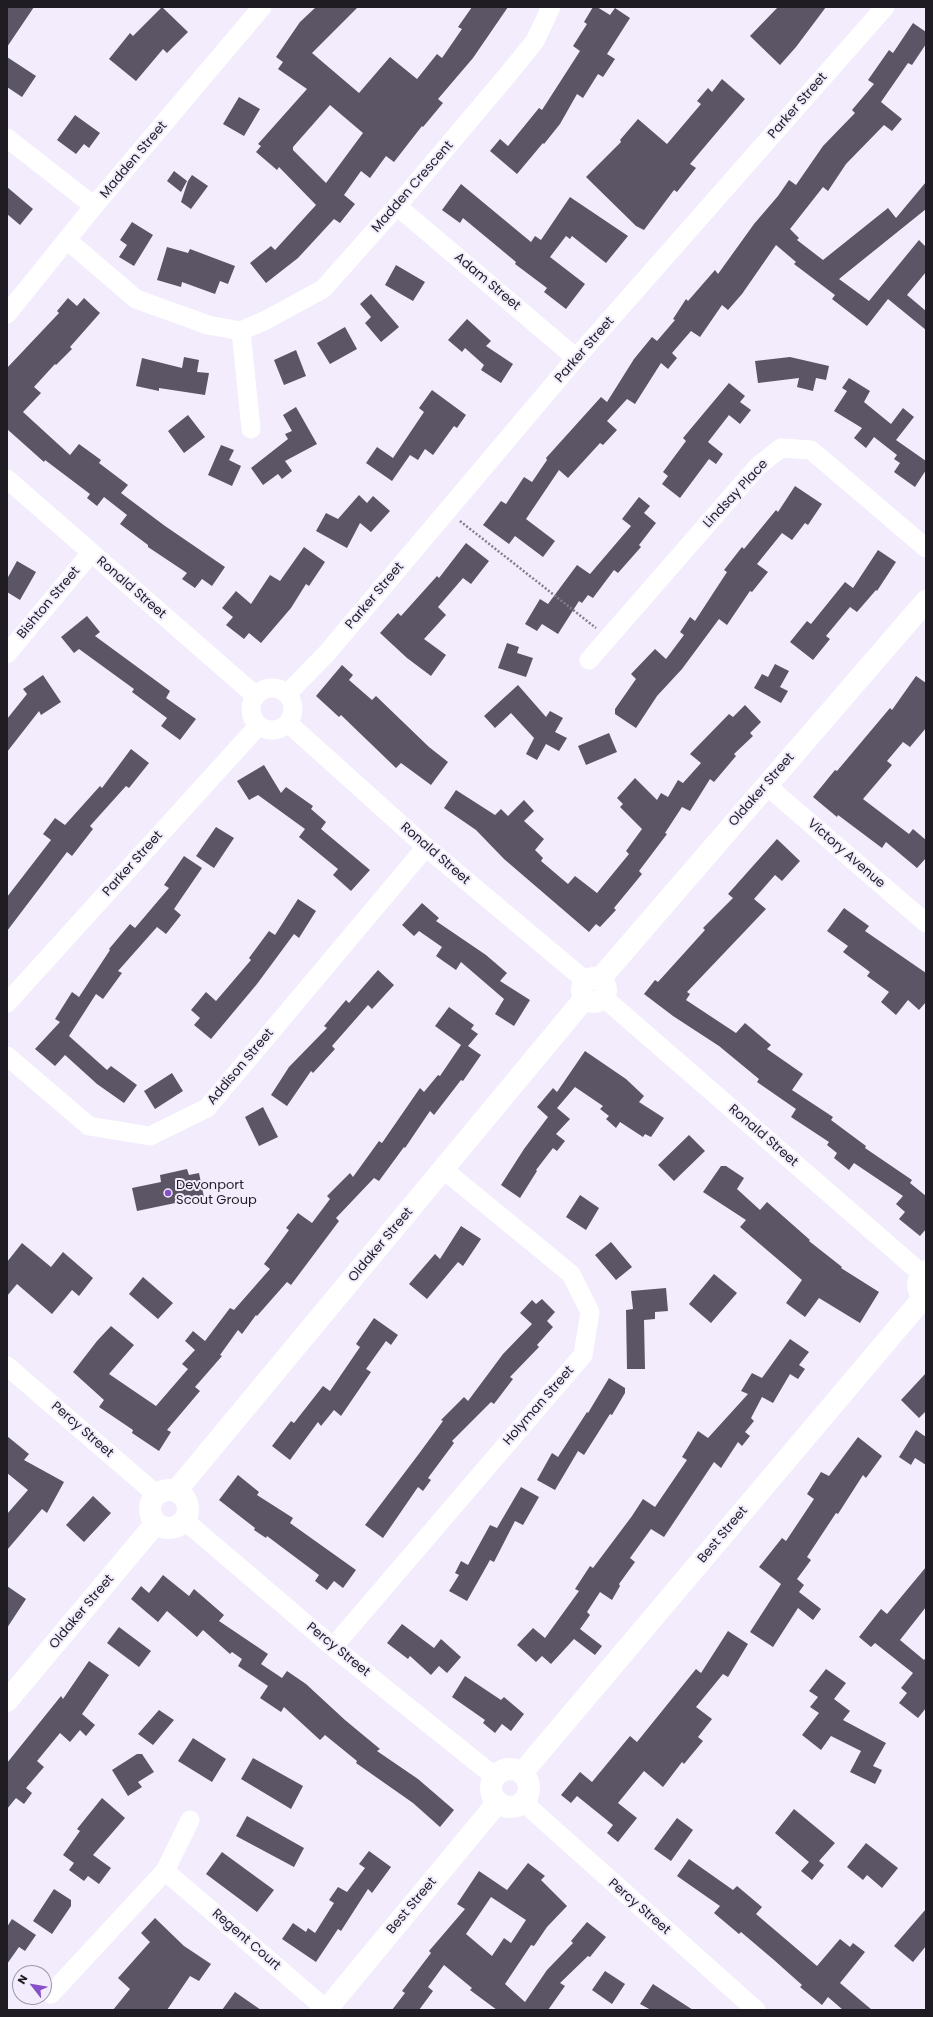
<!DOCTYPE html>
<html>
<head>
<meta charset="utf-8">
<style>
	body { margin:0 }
	#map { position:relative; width:933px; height:2017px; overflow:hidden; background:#f2ecfd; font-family:Poppins,sans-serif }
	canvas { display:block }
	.frame { position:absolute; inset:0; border:8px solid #1f1c23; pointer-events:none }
	.north { position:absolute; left:12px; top:1965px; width:40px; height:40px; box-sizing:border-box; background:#f2ecfd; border:1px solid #9e99a6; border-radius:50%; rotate:301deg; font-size:11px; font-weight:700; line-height:16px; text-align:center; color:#1f1c23 }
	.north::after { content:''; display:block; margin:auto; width:14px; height:18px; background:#8750c8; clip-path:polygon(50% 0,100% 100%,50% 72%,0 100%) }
</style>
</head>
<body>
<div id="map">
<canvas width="933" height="2017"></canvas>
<div class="frame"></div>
<div class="north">N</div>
</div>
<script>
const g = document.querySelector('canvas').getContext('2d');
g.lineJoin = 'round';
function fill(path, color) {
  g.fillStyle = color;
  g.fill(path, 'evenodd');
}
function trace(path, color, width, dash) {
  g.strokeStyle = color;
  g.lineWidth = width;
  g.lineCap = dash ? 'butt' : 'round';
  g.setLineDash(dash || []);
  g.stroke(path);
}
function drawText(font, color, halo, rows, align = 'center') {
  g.font = font + ' Poppins,sans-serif';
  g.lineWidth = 4;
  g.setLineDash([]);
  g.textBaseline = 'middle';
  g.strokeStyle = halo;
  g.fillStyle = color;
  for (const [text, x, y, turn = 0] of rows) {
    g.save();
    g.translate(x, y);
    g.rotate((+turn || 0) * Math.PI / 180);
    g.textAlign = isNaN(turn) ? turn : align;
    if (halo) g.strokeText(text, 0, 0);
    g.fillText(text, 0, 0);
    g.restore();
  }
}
fill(new Path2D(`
	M7,7H34L7,47Z
	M162,7L188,32L167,53L163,49L136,81L109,59L130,33L133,36Z
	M316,7H358L312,53L359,93L390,57L417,79L437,54L442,58L462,29L458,27L472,7H508L473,58L438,99L443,103L423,127L422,126L394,162L386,156L370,178L361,171L344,195L355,204L340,223L334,219L298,258L266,283L250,263L271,246L275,250L316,205L279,167L277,170L256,152L261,146L258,144L307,89L278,69L283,62L276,57L300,22ZM330,105L363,133L326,183L293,150V147Z
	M593,7H597L610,15L615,8L630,18L607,54L615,59L603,77L598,74L583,98L577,94L560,124L544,144L543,143L517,174L490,151L500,139L508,146L539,108L542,110L580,51L573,46L587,24L584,22Z
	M778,7H826L796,47L780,65L750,36Z
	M913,23L926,32V44L912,65L908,63L881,102L902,119L892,131L884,125L846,164L828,191L823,187L790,229L799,238L797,240L823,260L888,208L896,218L926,182V209L839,279L869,301L919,240L926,247V272L907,295L926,311V330L888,299L867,326L832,299L835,295L794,264L796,262L776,245L742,294L728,310L722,305L700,337L691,331L672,353L677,358L668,369L661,363L635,404L627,399L607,421L617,430L603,445L600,443L568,478L559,470L526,519L555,541L543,557L515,536L509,544L483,525L501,501L506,504L524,477L532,482L547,460L546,458L601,397L607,402L634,359L652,337L657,341L675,320L673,319L686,299L688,301L715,270L718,274L754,224L778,196L789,180L796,185L823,146L855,113L852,110L874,84L868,80L889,50L893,53Z
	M7,57L36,76L22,97L7,87Z
	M722,79L745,99L690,164L696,168L677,192L674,190L644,230L636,226L586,177L621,142L620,140L638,119L667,144L701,104L697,101L708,88L712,92Z
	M239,97L260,109L244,136L223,124Z
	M75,115L100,133L89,148L84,144L76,154L57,140Z
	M174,171L187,181L181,192L167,181Z
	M192,175L208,186L191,209L181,202L188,181Z
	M461,184L531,242L535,236L541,240L570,197L628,236L606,263L572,236L570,239L566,236L550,257L585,284L566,309L544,292L547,288L515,264L516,262L463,218L460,223L442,210Z
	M7,187L33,209L20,225L7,214Z
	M132,222L153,235L134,266L119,257L127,245L120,240Z
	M167,247L188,253L190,249L235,266L228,284L220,281L215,294L182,282L181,287L157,280Z
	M396,265L425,282L413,301L385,285Z
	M371,294L399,327L381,342L365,323L371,317L360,304Z
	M68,298L77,306L84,298L100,313L70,347L72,349L56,365L55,364L34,387L41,393L23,412L70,455L79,444L101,460L99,463L128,485L121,493L165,526L225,567L212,586L202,579L195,588L182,579L187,573L148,547V545L120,524L127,515L104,497L97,506L87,498L90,494L45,460L44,462L7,429V368L59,313L57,311Z
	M467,319L491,341L486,346L513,364L501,383L481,370L484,365L465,348L462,352L448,340Z
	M345,327L357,349L330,364L317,343Z
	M296,350L306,376L284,385L274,360Z
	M184,357L199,360L197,372L209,373L205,395L159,388V391L136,386L142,358L182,368Z
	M790,357L829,366L826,380L816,378L813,391L797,387L799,378L758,383L755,361Z
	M849,378L870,391L864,402L891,424L903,408L914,417L896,440L926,461V470L915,487L894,472L900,463L894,459L897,455L874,437L866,448L854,438L862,428L834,411L847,391L842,388Z
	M729,383L745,396L740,402L751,410L740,424L729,415L708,442L723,454L716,464L709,459L680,498L662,484L668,476L663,472L686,441L683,438Z
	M432,390L466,415L457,428L454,426L433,455L425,449L418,460L410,455L392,481L366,463L377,447L393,458L424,412L419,408Z
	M296,407L317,444L285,461L292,471L282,479L278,474L263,485L251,468L288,439L285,434L292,431L283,415Z
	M188,415L205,437L184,453L168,431Z
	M221,445L234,450L229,460L241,466L232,486L208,475Z
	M795,486L822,504L808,525L805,523L792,540L782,533L757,564L768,572L752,592L750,591L727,625L719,619L682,669L657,696L636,728L615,714V709L636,679L631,674L655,649L666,659L684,635L680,632L690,617L695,621L727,572L724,570L742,547L744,549L776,510L778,512Z
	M359,495L367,503L373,496L390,511L371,532L360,523L347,548L316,531L326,513L338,519Z
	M639,497L650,506L644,513L656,523L639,545L641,547L618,573L614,570L593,598L588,595L582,603L579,601L558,634L542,624L537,631L525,624L540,599L548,604L577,565L590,574L631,526L622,519Z
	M466,543L489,561L471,584L463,578L438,607L446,615L424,639L446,655L431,676L407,658L380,633L398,613L401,616L437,576L439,578Z
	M304,547L325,562L309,586L306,584L291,608L261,643L249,633L244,639L226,625L233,617L222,608L236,591L251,604L270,575L280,581Z
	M878,550L896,562L877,591L876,590L857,612L850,607L826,636L830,639L813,660L790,642L807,621L811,624L845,582L853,588Z
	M17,561L36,572L20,600L7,592V579Z
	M87,616L100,632L95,636L170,691L166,698L196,719L180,740L161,726L167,718L132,692L134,689L79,649L74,653L61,637Z
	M507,643L519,647L517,653L533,658L526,677L498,668Z
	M775,664L789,671L780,687L788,691L781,703L754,688L762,674L768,677Z
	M342,665L353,675L349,680L372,700L376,696L429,747L448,762L431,785L401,763L396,768L341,715L339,717L316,696Z
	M43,675L61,702L41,715L39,711L7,752V719L27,694L23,689Z
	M916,676L926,683V728L910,747L903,742L887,761L892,765L863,799L909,834L913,829L926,840V858L917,868L886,842L882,848L838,815L837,817L813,797L835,770L837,771L890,708L892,710Z
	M518,685L546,717L550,711L563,718L555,732L567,738L559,751L546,744L537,760L526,754L534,738L511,713L495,728L484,716Z
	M745,705L761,722L750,733L753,736L734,754L736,756L714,782L710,779L690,811L682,807L665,833L667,834L639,871L642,874L614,908L616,910L600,927L596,924L589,932L504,859L476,830L444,808L456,790L495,815L501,809L508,816L524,800L534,811L524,821L544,839L535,850L543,858L541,861L568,884L575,876L597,893L629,854L626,851L642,829L620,807L623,804L617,798L635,778L657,800L661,793L668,797L678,780L683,783L701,763L690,754L729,714L733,717Z
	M609,733L617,752L586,765L578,746Z
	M131,749L149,763L129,788L126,786L90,826L93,829L72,856L67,852L7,931V897L51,840L43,834L55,818L65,825L100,786L102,788Z
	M264,765L281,793L286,787L313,806L311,809L326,822L321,829L370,870L351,891L333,875L338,869L299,837L305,829L258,795L249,800L237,781Z
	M216,827L234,838L214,868L196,856Z
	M777,839L800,861L782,881L775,875L754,899L766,909L687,992L690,994L686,1000L736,1033L745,1023L771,1045L767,1049L803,1074L792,1090L833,1117L831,1120L866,1146L865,1148L912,1180L910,1183L926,1196V1229L920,1236L899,1219L905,1212L896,1204L903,1196L854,1163L849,1170L834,1158L837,1153L827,1145L829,1142L791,1117L796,1109L757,1082L759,1079L719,1046L673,1016L644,994L655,980L658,982L705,930L703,928L733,898L728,894Z
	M184,856L202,868L174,909L181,915L166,934L157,927L118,971L122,973L103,999L96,994L69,1036L107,1070L111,1066L137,1085L124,1103L97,1084L65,1055L55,1066L35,1049L60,1022L55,1019L72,992L79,997L110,950L109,949L130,924L135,928L169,888L164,885Z
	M298,899L316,911L299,938L294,934L257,984L211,1039L194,1025L200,1018L191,1010L206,992L216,1001L251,960L249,958L269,931L275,935Z
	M422,903L439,918L436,921L486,955L507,973L500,981L530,1000L514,1026L495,1014L504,999L461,962L456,970L436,956L442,947L419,931L414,936L402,925Z
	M844,908L869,926L865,931L926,973V1002L919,1010L908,1000L896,1015L881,1002L889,992L867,976L870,972L843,952L848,946L827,931Z
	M378,970L394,985L372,1009L368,1005L332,1046L335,1049L313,1073L311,1071L287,1106L271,1095L289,1067L327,1028L324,1026L346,1000L349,1003Z
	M449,1007L474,1025L471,1029L478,1034L468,1046L481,1055L463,1081L461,1080L434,1115L430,1111L405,1148L404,1147L379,1181L374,1178L336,1218L339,1221L291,1285L287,1282L257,1316L256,1315L242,1334L238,1330L220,1355L222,1356L195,1387L200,1391L167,1430L171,1432L159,1451L132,1433L133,1430L99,1407L104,1400L73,1372L97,1341L111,1326L134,1345L109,1374L156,1406L188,1369L182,1364L195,1350L185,1341L193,1331L205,1341L230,1308L234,1310L270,1269L264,1264L289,1230L286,1228L298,1213L312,1223L330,1199L327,1196L350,1173L353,1177L379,1141L382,1143L420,1088L424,1092L438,1075L440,1076L461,1045L435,1026Z
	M585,1051L626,1079L644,1096L639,1102L664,1118L651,1137L645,1134L643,1137L620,1122L616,1128L606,1119L609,1116L600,1109L603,1106L575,1087L557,1108L570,1119L556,1134L565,1141L557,1151L553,1148L536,1170L537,1171L520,1198L501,1185L524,1149L548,1117L537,1107L553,1088L557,1092Z
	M172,1073L183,1091L155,1109L144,1091Z
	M263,1107L278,1137L259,1146L245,1117Z
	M689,1135L705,1151L674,1181L658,1165Z
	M721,1166H726L744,1178L737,1189L760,1210L767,1202L810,1240L809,1241L842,1267L841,1268L879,1292L860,1323L819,1298L805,1317L786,1303L802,1280L740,1227L746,1220L703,1192Z
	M187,1169L189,1175L199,1173L204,1197L137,1211L132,1188L161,1182L160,1175Z
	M580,1195L599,1208L586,1230L566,1217Z
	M461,1226L481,1239L463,1266L458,1262L427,1299L409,1284L435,1254L440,1259Z
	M611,1242L632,1267L616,1280L595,1255Z
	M22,1243L51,1267L63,1252L93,1278L79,1296L72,1290L52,1314L17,1284L7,1296V1262Z
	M714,1274L737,1293L711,1323L689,1304Z
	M143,1277L173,1303L158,1319L129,1294Z
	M666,1288L668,1311L655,1312V1319L644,1320L645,1369H627L626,1310L633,1309L631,1291Z
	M542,1299L555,1312L547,1321L553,1327L537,1345L539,1347L510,1377L513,1379L494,1404L491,1402L452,1441L454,1443L428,1478L431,1480L423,1491L418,1487L383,1538L365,1525L418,1455L443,1421L441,1420L464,1397L468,1401L503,1354L532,1324L520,1313L532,1300L536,1304Z
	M374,1318L398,1335L391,1345L386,1341L366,1369L371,1372L341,1416L334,1410L321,1426L318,1422L290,1460L272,1446L291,1421L294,1423L323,1386L330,1391L360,1347L356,1344Z
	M790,1339L809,1352L799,1365L805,1369L798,1379L790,1374L773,1403L762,1397L751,1418L754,1421L745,1432L750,1436L742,1446L738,1442L721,1468L714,1462L664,1537L651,1529L630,1558L635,1562L619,1584L620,1586L612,1600L600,1592L587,1612L590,1615L580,1629L602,1646L595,1655L574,1639L551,1664L542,1656L536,1662L517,1645L533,1628L545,1638L579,1591L575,1589L590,1566L593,1568L632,1516L643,1499L655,1507L687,1460L682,1457L698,1431L708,1438L748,1394L741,1391L752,1373L762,1378Z
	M926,1373V1411L919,1418L901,1400Z
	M609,1378L625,1388V1393L612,1415L610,1414L584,1455L578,1451L555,1490L537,1480L552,1453L558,1457L587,1412L588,1413Z
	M916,1430L926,1437V1465L915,1458L911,1465L899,1457Z
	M7,1436L29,1454L24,1460L64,1482L47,1513L42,1509L7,1550V1514L28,1490L7,1473Z
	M858,1437L882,1456L866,1478L863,1475L838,1514L836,1513L807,1557L811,1560L797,1579L804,1585L799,1592L821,1609L813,1620L798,1608L773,1647L750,1632L781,1584L759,1567L782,1538L786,1541L814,1499L807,1494L821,1472L829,1476Z
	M238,1475L259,1492L257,1495L293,1518L290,1523L356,1570L343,1588L334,1581L327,1590L315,1581L319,1575L267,1536L266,1538L254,1530L255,1528L219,1500Z
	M521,1487L539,1497L523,1525L515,1521L494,1562L490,1560L467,1601L449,1591L459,1575L455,1573L461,1561L468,1565L490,1525L497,1528Z
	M93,1496L111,1513L84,1542L66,1525Z
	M926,1567V1607L900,1640L924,1660L926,1657V1708L918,1718L899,1703L907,1693L901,1688L913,1673L875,1643L871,1647L859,1637L881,1609L887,1614Z
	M163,1575L189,1596L194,1589L224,1615L219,1621L268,1654L261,1664L282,1678L287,1671L306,1684L345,1720L380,1749L377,1751L418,1779L454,1810L440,1827L413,1803L356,1763L357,1761L325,1735L320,1740L284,1707L281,1712L260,1698L268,1686L238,1666L242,1659L232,1652L230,1654L203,1630L197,1637L167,1611L158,1622L131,1599L141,1586L149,1593Z
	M7,1586L26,1599L7,1628Z
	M402,1624L434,1648L441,1639L461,1657L447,1673L439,1666L431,1675L410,1656L408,1659L387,1643Z
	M119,1627L151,1651L139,1667L107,1643Z
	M728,1631L748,1644L728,1677L723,1674L696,1707L712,1719L698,1737L703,1741L684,1764L682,1762L663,1787L644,1771L618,1803L637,1818L618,1842L607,1833L613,1825L577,1796L571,1803L561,1795L580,1772L592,1782L630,1736L637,1742L696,1669L701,1673Z
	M89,1661L109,1675L82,1714L95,1725L86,1736L80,1730L70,1742L60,1733L37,1761L44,1767L26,1788L32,1793L24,1804L16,1798L7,1809V1763L61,1696L63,1699Z
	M826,1669L846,1683L834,1699L850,1711L843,1720L886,1743L873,1766L882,1770L875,1784L850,1772L861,1751L831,1736L821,1750L802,1735L819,1713L810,1707L818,1697L809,1691Z
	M465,1676L501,1700L504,1697L524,1714L511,1731L502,1724L495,1733L483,1723L485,1720L452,1697Z
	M159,1710L174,1720L153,1745L138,1734Z
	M193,1738L226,1759L212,1782L178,1761Z
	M137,1754H142L154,1772L138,1782L142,1787L128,1796L112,1770Z
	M253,1758L303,1786L291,1809L241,1779Z
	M102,1798L125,1818L93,1855L111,1868L99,1884L88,1876L84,1881L69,1870L74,1863L63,1855L80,1831L77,1829Z
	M794,1809L835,1843L819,1861L824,1865L812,1880L801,1871L809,1862L775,1833Z
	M247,1816L304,1848L294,1867L236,1836Z
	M677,1818L693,1830L671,1861L654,1849Z
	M866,1843L898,1868L882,1888L867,1875L863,1880L847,1867Z
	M369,1851L391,1867L372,1893L368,1889L341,1931L338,1929L316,1962L282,1939L293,1923L306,1932L308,1928L315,1933L334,1903L329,1900L338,1887L347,1892L365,1868L359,1864Z
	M222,1852L274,1890L257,1912L206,1874Z
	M689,1859L733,1890L737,1886L762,1907L756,1914L817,1966L840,1939L850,1947L853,1943L865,1952L840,1983L872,2010H843L828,1997L822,2005L800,1987L802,1985L774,1960L741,1932L739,1934L714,1913L720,1906L677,1876Z
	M528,1863L545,1876L541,1880L567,1906L547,1927L534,1946L531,1945L505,1984L525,2002L547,1970L573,1943L571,1941L587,1922L606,1937L590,1957L588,1956L560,1983L565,1986L548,2010H497L470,1990L472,1988L444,1965L428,1987L433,1991L419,2010H392L405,1993L402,1991L431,1953L429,1951L465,1909L457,1904L479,1871L507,1890ZM491,1897L526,1920L511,1943L504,1938L492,1956L466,1934Z
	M54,1889L71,1900V1906L52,1934L33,1921Z
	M926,1909V1946L913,1962L894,1946Z
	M155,1918L184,1946L211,1964L199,1981L190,1976L167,2010H113L130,1989L118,1978L150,1942L141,1933Z
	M12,1919L36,1935L25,1951L19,1947L7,1964V1927Z
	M605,1971L625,1984L612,2004L592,1990Z
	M653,1984L693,2010H651L640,2004Z
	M235,1992L261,2010H222Z`), '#5b5566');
trace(new Path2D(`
	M460,521L596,628`), '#837e8a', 2.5, [2, 2]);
trace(new Path2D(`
	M7,138L94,206
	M397,206L576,358
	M67,240L136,299L208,325L241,331L266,320L323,289L397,206L505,78L535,41L551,7
	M7,314L94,206L262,7
	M241,331L251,429
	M7,479L256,696
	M7,654L91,553
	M589,660L758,466L781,448L811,450L926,548
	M251 709a21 21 0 1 1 42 0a21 21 0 1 1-42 0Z
	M287,694L327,653L576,358L885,7
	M288,723L426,847L586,981
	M766,785L926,923
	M603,997L922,1274
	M7,1003L259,725
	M7,1056L89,1126L150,1136L207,1108L426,847
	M7,1366L157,1495
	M184,1520L333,1647L494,1776
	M333,1647L583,1355L590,1312L571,1274L444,1170
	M523,1802L756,2010
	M165,1871L327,2010
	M51,1994L165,1871L190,1820`), '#fff', 19);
trace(new Path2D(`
	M582 990a12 12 0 1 1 24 0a12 12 0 1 1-24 0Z
	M599,980L926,601
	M926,1271C916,1278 915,1292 926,1298
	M150 1509a19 19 0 1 1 38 0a19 19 0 1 1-38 0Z
	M176,1491L585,998
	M7,1701L156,1523
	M491 1788a19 19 0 1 1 38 0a19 19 0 1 1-38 0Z
	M522,1773L924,1297
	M326,2010L498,1802`), '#fff', 22);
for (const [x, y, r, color] of [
	[168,1193,4,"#8750c8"]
]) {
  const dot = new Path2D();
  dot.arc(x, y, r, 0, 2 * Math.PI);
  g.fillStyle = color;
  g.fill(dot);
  trace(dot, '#f2ecfd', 1.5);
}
drawText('13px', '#1f1c23', '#f2ecfd', [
	["Parker Street",798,106,-49],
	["Madden Street",134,160,-50],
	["Madden Crescent",413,187,-49],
	["Adam Street",487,282,40],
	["Parker Street",585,350,-49],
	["Lindsay Place",736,494,-47],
	["Ronald Street",131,588,41],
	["Parker Street",375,596,-50],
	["Bishton Street",49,603,-50],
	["Oldaker Street",762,790,-49],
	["Ronald Street",435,854,41],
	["Victory Avenue",846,854,41],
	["Parker Street",133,864,-48],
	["Addison Street",241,1067,-50],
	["Ronald Street",763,1136,41],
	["Oldaker Street",381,1245,-50],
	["Holyman Street",539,1406,-49],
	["Percy Street",82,1430,41],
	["Best Street",723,1535,-50],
	["Oldaker Street",82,1612,-50],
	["Percy Street",338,1650,39],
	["Best Street",412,1906,-50],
	["Percy Street",639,1907,41],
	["Regent Court",246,1940,41]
]);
drawText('13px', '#1f1c23', '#f2ecfd', [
	["Devonport",176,1186],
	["Scout Group",176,1201]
], 'left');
</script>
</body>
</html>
